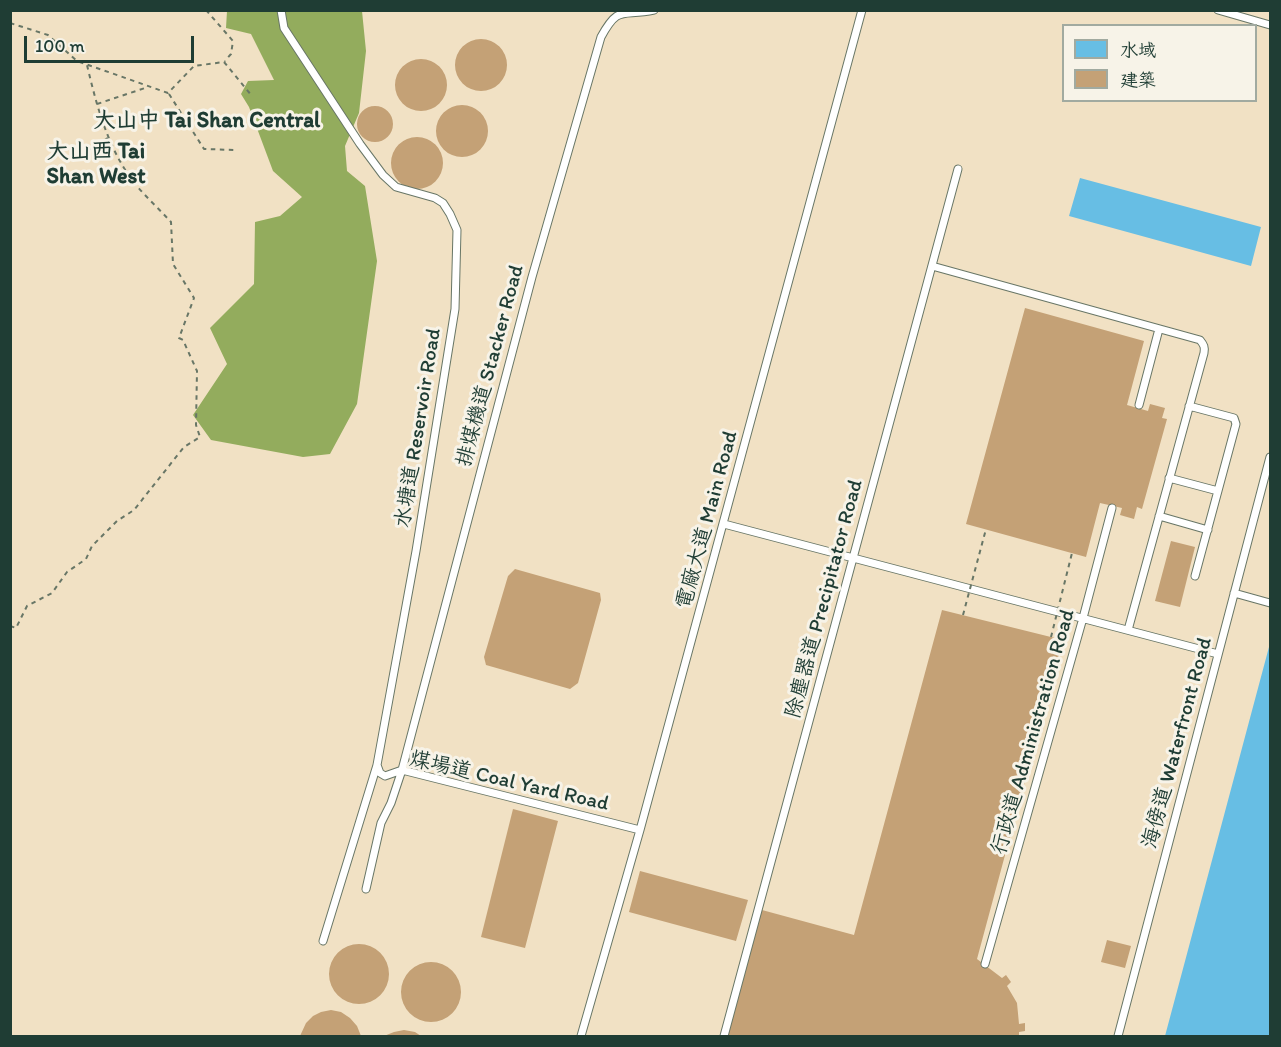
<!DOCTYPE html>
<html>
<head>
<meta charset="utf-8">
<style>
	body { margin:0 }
	#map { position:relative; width:1281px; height:1047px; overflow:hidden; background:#f1e1c4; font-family:Itim,"LXGW WenKai TC",sans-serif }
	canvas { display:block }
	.frame { position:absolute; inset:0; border:12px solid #1f3d34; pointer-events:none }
	.legend { position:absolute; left:1062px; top:24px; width:195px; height:78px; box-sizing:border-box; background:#f7f3e8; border:2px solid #a1aaa0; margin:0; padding:8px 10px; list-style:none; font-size:18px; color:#1f3d34 }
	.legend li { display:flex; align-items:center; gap:12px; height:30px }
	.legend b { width:30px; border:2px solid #a1aaa0 }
	.scale { position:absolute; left:24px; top:36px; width:170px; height:27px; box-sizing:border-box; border:3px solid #1f3d34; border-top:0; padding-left:8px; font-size:18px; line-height:21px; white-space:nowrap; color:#1f3d34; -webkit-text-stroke:4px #f7f3e8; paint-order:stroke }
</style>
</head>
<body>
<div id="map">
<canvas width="1281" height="1047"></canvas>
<div class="frame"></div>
<ul class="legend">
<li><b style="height:16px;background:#67bee4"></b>水域</li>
<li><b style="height:16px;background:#c4a176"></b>建築</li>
</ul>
<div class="scale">100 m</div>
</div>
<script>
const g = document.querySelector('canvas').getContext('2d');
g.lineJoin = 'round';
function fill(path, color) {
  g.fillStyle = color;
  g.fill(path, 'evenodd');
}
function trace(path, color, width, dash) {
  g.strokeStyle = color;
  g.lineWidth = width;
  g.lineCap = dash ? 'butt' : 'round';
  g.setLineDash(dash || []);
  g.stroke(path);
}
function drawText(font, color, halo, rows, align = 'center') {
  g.font = font + ' Itim,"LXGW WenKai TC",sans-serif';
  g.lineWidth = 6;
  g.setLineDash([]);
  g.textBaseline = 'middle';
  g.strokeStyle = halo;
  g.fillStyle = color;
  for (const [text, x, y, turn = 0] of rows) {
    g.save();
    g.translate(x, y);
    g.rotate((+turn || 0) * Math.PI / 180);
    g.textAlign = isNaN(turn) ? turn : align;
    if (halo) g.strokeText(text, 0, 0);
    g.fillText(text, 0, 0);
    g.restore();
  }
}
fill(new Path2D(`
	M227,11H362L366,51L359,113L345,146L347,171L365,186L377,261L357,404L330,454L303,457L211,440L193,415L227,364L210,328L254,284L255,222L280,216L302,197L273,171L249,107L241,94L248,81L274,80L251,34L226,28Z`), '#93ac5d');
fill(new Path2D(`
	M1080,178L1261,227L1251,266L1069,216Z
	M1269,647H1270V1036H1165Z`), '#67bee4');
fill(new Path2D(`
	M455 65a26 26 0 1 1 52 0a26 26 0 1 1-52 0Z
	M395 85a26 26 0 1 1 52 0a26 26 0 1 1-52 0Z
	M436 131a26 26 0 1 1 52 0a26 26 0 1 1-52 0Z
	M357 124a18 18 0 1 1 36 0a18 18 0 1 1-36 0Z
	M391 163a26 26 0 1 1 52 0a26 26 0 1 1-52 0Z
	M1025,308L1144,341L1127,405L1148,411L1150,404L1165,408L1162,418L1167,419L1142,509L1137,507L1134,519L1120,515L1122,508L1100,503L1086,557L966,524Z
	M1171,541L1195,547L1180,607L1155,601Z
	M515,569L600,593L601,600L578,683L570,689L486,665L484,657L508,576Z
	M942,610L1063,640L977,959L1002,978L1006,975L1011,982L1007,986L1017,1003L1019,1024L1025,1023V1031L1019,1032V1036H728L762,910L854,935Z
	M513,809L558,821L525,948L481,937Z
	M640,871L748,900L736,941L629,912Z
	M1107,940L1131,946L1125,968L1101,962Z
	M329 974a30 30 0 1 1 60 0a30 30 0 1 1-60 0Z
	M401 992a30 30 0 1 1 60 0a30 30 0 1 1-60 0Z
	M331,1010L341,1012L350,1018L357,1026L361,1036H300L306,1023L313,1016L321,1012Z
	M404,1030L415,1032L421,1036H384L394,1032Z`), '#c4a176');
const service = new Path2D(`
	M281,10L284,28L360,144L383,175L396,187L435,198L443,203L450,214L457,230L455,309L416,551L377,765L323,941
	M1218,10L1270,25
	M932,266L1200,340C1204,345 1205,347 1204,353L1128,630
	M1139,405L1159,329
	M1189,406L1234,418L1236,424L1195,576
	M1169,478L1218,491
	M1159,516L1208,530
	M724,524L1218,654
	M1234,593L1270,603
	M377,765L380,773L385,776L402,770L640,830
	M366,889L381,823L391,803L402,770L532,277L601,37C619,4 622,17 654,10
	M985,964L1083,618L1112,508
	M581,1036L640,830L862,10
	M724,1036L958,169
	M1118,1036L1270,457`);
trace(service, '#687666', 9);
trace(new Path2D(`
	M206,10L233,41L231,54L225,61
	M10,23L48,35L77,61L168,93L194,66L224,62L252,96
	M169,94L204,149L235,150
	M97,104L148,87
	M81,155L108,138
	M10,626L16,628L27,606L52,593L67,572L86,559L92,546L117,521L134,510L184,447L200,437L196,425L197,371L183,340L179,338L194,298L173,264L171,222C160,210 147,198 136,185C108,150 97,107 87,65`), '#687666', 2, [4.5, 4.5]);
trace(service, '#fff', 7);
trace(new Path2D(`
	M963,615L986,529
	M1051,637L1072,553`), '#687666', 2, [4.5, 4.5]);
drawText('21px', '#1f3d34', '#f7f3e8', [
	["排煤機道 Stacker Road",491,366,-75],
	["水塘道 Reservoir Road",419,428,-81],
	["電廠大道 Main Road",708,520,-75],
	["除塵器道 Precipitator Road",825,599,-75],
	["行政道 Administration Road",1034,732,-74],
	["海傍道 Waterfront Road",1178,743,-75],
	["煤場道 Coal Yard Road",509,782,13]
]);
drawText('bold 22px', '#1f3d34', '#f7f3e8', [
	["大山中 Tai Shan Central",207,121],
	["大山西 Tai",96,152],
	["Shan West",96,177]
]);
</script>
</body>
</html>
